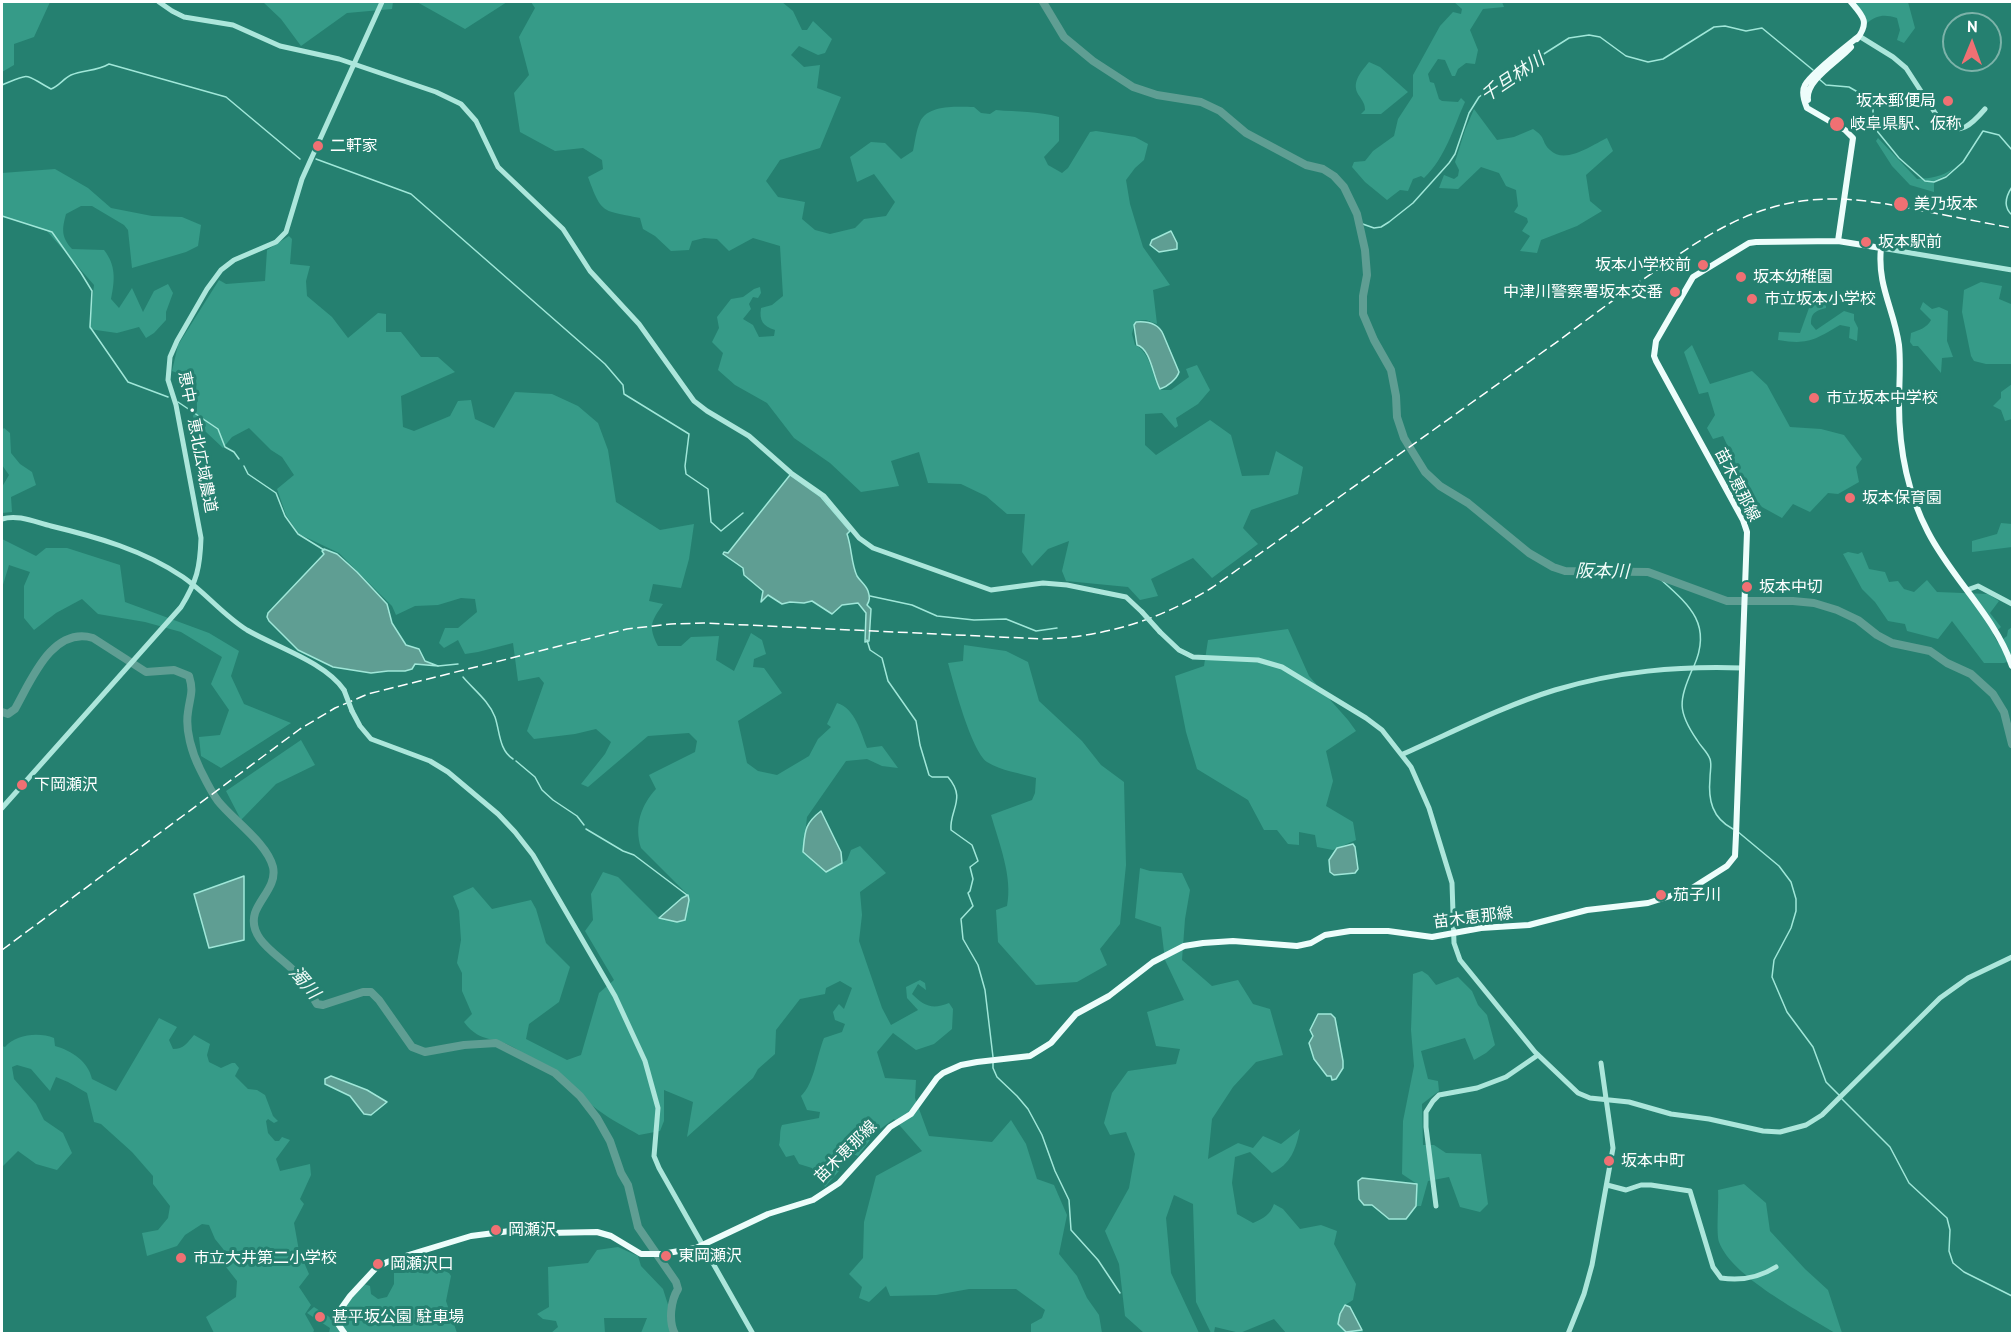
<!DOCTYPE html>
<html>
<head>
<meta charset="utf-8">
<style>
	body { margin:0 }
	#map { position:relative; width:2014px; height:1335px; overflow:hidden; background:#258070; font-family:"PT Sans",sans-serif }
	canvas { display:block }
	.frame { position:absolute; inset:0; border:3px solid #fff; pointer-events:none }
	.north { position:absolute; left:1942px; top:12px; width:60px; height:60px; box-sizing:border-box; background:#258070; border:2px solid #7cb3a9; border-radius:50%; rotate:1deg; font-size:16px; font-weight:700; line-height:24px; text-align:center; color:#fff }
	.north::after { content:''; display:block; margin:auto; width:21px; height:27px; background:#f07073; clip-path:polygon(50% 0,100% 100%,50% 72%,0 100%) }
</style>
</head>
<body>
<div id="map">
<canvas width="2014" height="1335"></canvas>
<div class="frame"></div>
<div class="north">N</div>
</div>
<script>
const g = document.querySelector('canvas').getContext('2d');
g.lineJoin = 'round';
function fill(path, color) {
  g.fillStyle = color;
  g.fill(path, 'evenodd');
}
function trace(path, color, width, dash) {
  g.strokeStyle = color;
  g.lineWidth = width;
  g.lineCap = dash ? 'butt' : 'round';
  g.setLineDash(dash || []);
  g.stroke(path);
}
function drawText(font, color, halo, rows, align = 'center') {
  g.font = font + ' "PT Sans","Noto Sans JP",sans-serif';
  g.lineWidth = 6;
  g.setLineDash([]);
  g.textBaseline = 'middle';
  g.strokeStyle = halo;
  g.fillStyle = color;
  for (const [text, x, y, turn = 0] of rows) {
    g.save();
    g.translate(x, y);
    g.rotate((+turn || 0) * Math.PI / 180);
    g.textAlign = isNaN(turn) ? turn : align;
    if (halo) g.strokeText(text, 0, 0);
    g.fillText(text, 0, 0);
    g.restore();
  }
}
fill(new Path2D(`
	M2,2H50L34,37L14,44V65L2,72Z
	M263,2H393L392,9L347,13L301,46L281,19Z
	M417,2H507L465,29Z
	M531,2H782L793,11L802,30H807L813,21L832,39L825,53L818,55L799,46L791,55L804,67L820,65L817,88L841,97L820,148L780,160L766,181L778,197L805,202L802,219L815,230L830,234L855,228L864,219L886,216L895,202L874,174L857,182L850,157L871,142L885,143L901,159L913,151C915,142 916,131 920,122C928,104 958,107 974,107L981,113L990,114L996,110C1017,112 1038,111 1059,117V141L1044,157L1048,165L1062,173L1068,168L1090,132L1096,131L1135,137L1148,144L1144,160L1135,168L1126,180L1130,204L1143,247L1170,285L1153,290L1157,324L1146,320L1135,321L1132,334L1135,345C1151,352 1152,377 1160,390H1171L1189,377L1186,369L1197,365L1210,390L1198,404L1176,418L1178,426L1175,428L1162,413L1145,414V445L1156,455L1210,420L1231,435L1242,476L1269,475L1276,451L1303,467L1298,494L1251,510L1243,528L1258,544L1212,578L1193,558L1151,579L1158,596L1140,600L1128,587L1066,581L1062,571L1069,541L1048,549L1032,566L1022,552L1025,514H1007L986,496L961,484L928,483L919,452L891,461L899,486L861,492L830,463L794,438L767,403L735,385L718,370L723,353L712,342L719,328L717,317L731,299L743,297L754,289L760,287L761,293L758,298L753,297L749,304L751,309L743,319L753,325L759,337L774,336L775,330C763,326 759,321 761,308L772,305L783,296L780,246L753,238L729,251L717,239L704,238L692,241L689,250L671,251L655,236L643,229L640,218C602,210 602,215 588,177L603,169L602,160L583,148L555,151L520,132L514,93L529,75L519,37L535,8Z
	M1454,2H1502L1504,7L1483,9L1470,30L1478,50L1475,64L1466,63L1458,69L1455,76H1452L1445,60L1438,59L1428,74L1430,82L1434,83L1439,99L1442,101L1458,102L1461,98L1465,102C1453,128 1446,157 1424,178L1421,176L1413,179L1408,191L1400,190L1387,200L1365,182L1352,167L1354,162L1365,161L1373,151L1394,136L1398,119L1413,96V75L1440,26L1453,12L1461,14L1462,9Z
	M1854,2H1908L1915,28L1904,43L1897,40L1900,30L1897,18C1884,14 1877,15 1867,23Z
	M1369,62L1380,67L1408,92L1381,114H1361L1365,110C1365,104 1363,102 1360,97C1350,84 1360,73 1369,62Z
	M1474,109L1497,140L1514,137L1533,129C1547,138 1541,142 1550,150C1565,165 1592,145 1607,138L1613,151L1586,175L1590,201L1602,211L1577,226L1541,240L1537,253L1520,251L1530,236L1522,231L1528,222L1527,218L1514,212L1518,206L1516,190L1506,186L1499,173L1481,167L1458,189L1439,188L1444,175L1454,179L1458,176L1459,170L1455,162L1465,130Z
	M1878,138L1917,179C1932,178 1941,177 1954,168L1945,176L1934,181V192L1910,185L1892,166L1876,141Z
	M55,169L88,188L111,208L152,216L182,217L201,225L198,246L186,252L132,268L128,230L124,225L92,206H81L66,214C62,229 61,237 72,249L104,250C116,265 115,280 111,299L119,308L132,288L143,312L154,291L168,284L173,293L166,312V320L154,333L146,338L139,327L117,333L89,329L94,285L47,231L2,216V173Z
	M289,236L292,239L290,264L310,266L306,281L307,296L332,317L348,338L378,313L386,314V332H401L421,357H438L455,372L401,396L403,427L414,431L450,416L458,401L471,400L475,419L494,428L515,392L552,394L578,406L598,423L608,450L616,502L660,530L694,524L689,559L681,588L653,584L649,601L663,604C651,622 648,626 658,646H681L691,637L719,636L716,660L734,671L751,633L762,640L766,654L754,659L753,667L764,668L782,693L738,721L747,763L758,771L777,775L809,756L818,739L831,727L827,724L837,703C855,708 861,733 867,748L882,746L898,768L882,766L867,759L846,761L807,817L803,852L826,872L847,860L851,850L860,846L886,873L860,892L862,915L859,941L882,1008L891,1025L918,1010L907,998L906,987L920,980L925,983L926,990L918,984L912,994C924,1006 932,1010 949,1003L953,1009L952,1029L934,1044L916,1050L893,1033L877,1052L885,1078L916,1080L915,1098L929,1136L992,1142L1011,1120L1026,1144L1037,1179L1054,1185L1067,1215L1059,1254L1077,1276L1087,1298L1099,1315L1102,1333H1031V1324L1042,1318L1045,1310L1016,1289H969L936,1295L890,1296L886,1286L869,1302L859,1298L862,1287L849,1274L863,1258L864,1222L876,1176L922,1151L894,1119L876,1132L858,1156L845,1151L834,1160L839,1171L825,1187L812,1168L799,1164L794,1155L786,1157L779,1145C781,1138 779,1132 782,1125L819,1118L820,1112L807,1110L801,1096C814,1084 817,1055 824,1038L842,1032L845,1024L835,1020L833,1012L839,1004L844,1009L852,988L840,981L826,988L825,994L800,999L776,1030L775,1054L758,1069L753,1078L687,1137L693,1102L664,1090V1121L660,1131L639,1135C626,1127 611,1120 598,1110C581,1098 570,1080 552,1068L545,1071C535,1065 527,1056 518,1050C496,1035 481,1045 464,1022L472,1014L462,991V973L457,963L461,940L459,911L453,896L473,887L492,909L531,900L536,909L546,943L570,967L559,1002L529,1024L526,1039L567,1060L581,1055L599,993L614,980L585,931L593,920L591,894L603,872L618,877L659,918L689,904L688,895L641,848C634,826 641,805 656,789L649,775L695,752L697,741L689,733L648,736L588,787L581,784L605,754L611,742L596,729L575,734L534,739L527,731L544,683L539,677L518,681L513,643L478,652L465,654L458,640L444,648L439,643L445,628H458L477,612L475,599L461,598L438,605L415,606L396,615L392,606L339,553L299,534L286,515L277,489L294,475L282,457L271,450L249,428L232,437L223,448L206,432L197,433L193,416L197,408L196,377H187L172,371L178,345L219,280L226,284L265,281L267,250Z
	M1981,282L2002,286L1999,299L2011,304L2012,364H1986L1974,361L1971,356L1962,312L1964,290Z
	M1821,299L1826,303V308C1816,311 1811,312 1811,324L1816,330L1844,311L1854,314V320L1858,328L1857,341L1849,338L1850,327L1840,325C1814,340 1808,345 1778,340L1779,332L1800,333L1809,308Z
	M1923,302L1932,309L1939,307L1948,311L1947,341L1953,357L1942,358L1941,373L1918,346H1913L1910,342L1911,333C1919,330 1927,328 1931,320L1920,309Z
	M1692,345L1710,384L1752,371L1767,385L1790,427L1821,429L1844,435L1862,459L1856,467L1859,482L1838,494L1828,493L1810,512L1793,504L1782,518L1762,507L1748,491L1734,488L1736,464L1723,436L1713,439L1707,428L1715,415L1708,392L1699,394L1684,352Z
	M2012,384V419L2005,421L2001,410L1993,406L2001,398V392Z
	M4,428L10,433L11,453L20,464L32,472L36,485L11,497L12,512L2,513V487L9,475L2,465V430Z
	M2001,523L2012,524V547L1972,552V541L1997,534Z
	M2,539L36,556L46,548H67L120,565L125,602L209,633L239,651L231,676L244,704L291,723L221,768L201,756L199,737L220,735L229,710L211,684L222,657L181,632L145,622L98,614L82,599L56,613L34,630L24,618V586L30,572L9,565L2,588Z
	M1848,552L1858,554L1862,552L1869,569L1885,572L1889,582L1898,581L1904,589L1914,592L1927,580L1937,592L1988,594L1999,601L1990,613L2001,627L1993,634L1998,643L2007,636L2008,630L2012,627V660L2004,663H1984L1952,621L1938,639L1907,631L1905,624L1888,621L1875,602L1862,589L1843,554Z
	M1288,629L1309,676L1348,720L1356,731L1326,751L1333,781L1326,806L1353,822L1356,840L1333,850L1317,847L1315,835L1299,832V845L1288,844L1277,830H1264L1248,800L1197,769L1186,732L1175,676L1204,666L1208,640Z
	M964,645L1006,651L1028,662L1039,701L1082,741L1101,765L1124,782L1126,865L1120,924L1100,949L1107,965L1077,982L1036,985L998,942L996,910L1007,906C1013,877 999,843 991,815L1032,800L1035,793L1036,778C1020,773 1001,771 987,762C971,750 954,684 948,663L963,661Z
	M301,740L315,765L276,784L241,820L226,791Z
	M1140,868L1150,871L1182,873L1190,890L1185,919L1182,960L1212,986L1238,980L1253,1004L1270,1009L1283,1055L1256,1062L1233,1087L1212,1119L1208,1159L1238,1143L1253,1148L1263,1136L1281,1144L1300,1129C1296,1149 1291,1164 1272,1173L1250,1152L1235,1157L1232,1183L1237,1214L1253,1223C1264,1218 1270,1215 1274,1204L1283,1209L1300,1229L1321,1225L1337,1231L1334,1244L1356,1284L1353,1300L1345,1305L1346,1332L1362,1330L1364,1333H1286L1274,1319L1240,1333L1215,1327L1214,1333H1211L1196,1302L1193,1204L1174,1195L1166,1218L1171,1273L1199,1333H1144L1125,1316L1119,1264L1105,1231L1129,1188L1135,1154L1126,1132L1110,1135L1104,1123L1112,1093L1128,1071L1176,1064L1180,1049L1156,1046L1147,1012L1184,1000L1165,960L1161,927L1135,918Z
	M1422,971L1428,975L1436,985L1458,977L1472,991L1478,1005L1487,1015L1495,1045L1486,1053L1474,1060L1465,1038L1421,1051L1428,1079L1438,1081L1439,1091L1422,1104L1423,1145H1434L1446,1153L1481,1154L1488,1204L1480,1212L1460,1207L1449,1177L1428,1181L1421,1206H1416L1417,1184L1402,1174L1403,1121L1414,1066L1411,1030L1413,974Z
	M159,1018L177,1027L169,1040L173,1049C184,1049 187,1043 194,1035L210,1044L207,1055L209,1062L221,1068L232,1063H235L239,1068L235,1076L248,1089L257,1090L265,1095L273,1116L278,1121L274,1123L268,1119L266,1121L268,1133L275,1141H279L282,1137L290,1140L276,1159L280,1171L310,1164L311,1175L300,1199L304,1204L294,1223L299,1251L309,1274L299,1287L311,1305L305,1314L314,1330L313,1333H214L206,1317L236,1297L237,1281L226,1267L232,1260L215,1239L209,1225L202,1224L185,1235L177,1246L147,1256L142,1233L158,1230L168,1218L170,1206L153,1184V1176L132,1152L101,1124L94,1122L87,1093L68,1082L56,1077L50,1091L31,1069L17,1065L12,1067L14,1079L36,1104L44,1120L63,1133L72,1153L57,1170L36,1164L18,1151L2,1167V1046L5,1047C16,1034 39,1032 54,1038L55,1046C72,1051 88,1061 92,1079L116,1091Z
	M1744,1184L1766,1203L1770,1231L1805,1269L1828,1290L1842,1333H1835C1803,1313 1732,1277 1719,1242C1716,1232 1719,1202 1718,1190Z
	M618,1247L638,1256L641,1266L663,1289L677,1333H641L647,1318H604L605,1333H551L558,1327L556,1321L543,1319L537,1314L549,1307L548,1267L588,1263L597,1250Z
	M434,1262L436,1267L449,1273L451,1276L446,1301L457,1333H329L330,1328L307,1313L314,1307L334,1320L364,1284L370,1286L371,1294L378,1299L387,1297L394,1284V1273C416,1274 416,1265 434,1262Z`), '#369b88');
const water = new Path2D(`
	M1171,231L1177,243V249L1159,252L1150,245L1152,240Z
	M1136,322C1147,321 1158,323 1163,334L1179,372C1177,379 1167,387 1160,389C1153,377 1151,349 1137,345L1134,325Z
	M790,475L821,497L850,531L847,534C852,548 851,563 857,576C860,581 866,585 868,591C870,597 870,600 867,605L871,609L869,641L865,642L866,613L858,603L842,605L832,614L812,601L804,603L790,602L782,604L768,595L761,602L763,591L744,575L743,568L723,554L724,552L728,553Z
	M324,549L337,554L357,572L387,604L392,623L406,645L419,649L425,661L438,666L415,664L412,669L405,671H388L371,673L333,667L298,650L269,621L267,617L268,613L324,554L322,551Z
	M821,811L841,852L842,863L826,872L803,852C805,832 804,824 821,811Z
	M1353,844L1355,847L1358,869L1355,873L1334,875L1330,872L1329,860L1337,848Z
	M244,876V940L209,948L194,894Z
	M688,895L689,900L685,920L677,922L659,918L682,898Z
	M1318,1014H1331L1335,1018L1343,1061V1068L1336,1079L1332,1080L1331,1076H1327L1314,1059L1309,1043L1313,1036L1310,1030Z
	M331,1076L367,1090L387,1102L371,1115L364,1114L350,1096L325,1084V1079Z
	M1362,1178L1417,1184L1416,1206L1406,1219H1389L1372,1205H1364L1359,1199L1358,1181Z
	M1345,1305L1350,1307L1362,1330L1346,1332L1338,1324L1340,1314Z`);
fill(water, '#5f9e93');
trace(water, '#a0e7d9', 1.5);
trace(new Path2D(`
	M1819,79L1826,85L1849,87L1863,95L1873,110V126L1899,158L1925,181L1934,182L1946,177L1963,162L1983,131L1999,135L2012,150
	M2,85C33,72 23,74 51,89C59,86 63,79 71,75C84,70 97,71 109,64L226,97L300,159
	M316,159L411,194L605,364L623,385L624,394L689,434L685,466L686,474L708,489L711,522L721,531L743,513
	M2012,187C2006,196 2003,207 2012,215
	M2,216L52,232L81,273L92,291L90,327L128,382L168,397
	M1357,222L1374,228L1381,227L1389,222L1413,203L1449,163L1455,154L1469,113L1479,97L1498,83L1569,38L1589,35L1600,37L1626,56L1648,62L1663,59L1714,27L1725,26L1746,31L1762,28L1813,70
	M178,402L218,429L225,447L234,452L239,459
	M244,466L248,474L276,493L285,516L298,534L324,550
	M1658,577C1688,604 1713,623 1694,666
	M870,596L912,605L937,616L974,620L1006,619L1036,631L1057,628
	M867,640L870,650L882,658L888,681L916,721L920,745L929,775L932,777H948C967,799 949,810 951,830L972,845L978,861L970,867L973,879L970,891L968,893L973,906L961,919L963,939L978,965L985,990L993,1057
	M438,666L458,664
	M1692,670C1679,701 1677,711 1697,740C1701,747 1707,751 1710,759C1712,765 1710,771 1710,778C1708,800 1712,818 1733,829
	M463,677C474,690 489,701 495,717C500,732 499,750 513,759
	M516,761L535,777L542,790L553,800L577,816L584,825
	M586,829L623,851L634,855L687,895
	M1737,831L1779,866L1791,882L1796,899V911L1791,928L1774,960L1772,977L1787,1012L1813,1047L1826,1082L1839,1095
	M993,1062V1068L997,1077L1017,1096L1028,1109L1042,1135L1055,1171L1069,1200L1071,1230L1098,1260L1120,1293
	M1842,1099L1890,1147L1909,1183L1947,1218L1950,1230L1949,1251L1953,1263L1964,1272L2012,1296`), '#a0e7d9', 1.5);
trace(new Path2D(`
	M1043,2L1064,37L1093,61L1133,87L1157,95L1201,102L1220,111L1246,133L1306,165L1323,169L1334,176L1344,187L1357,214L1365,250L1367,275L1363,296V314L1374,340L1391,370L1396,396L1397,417L1404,438L1425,472L1440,486L1468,503L1529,553L1553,567L1565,571L1648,572L1727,601H1793L1814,603L1837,610L1858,620L1877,635L1892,643L1930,651L1947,663L1971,674L1993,694L2004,712L2012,744
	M2,712L8,714L15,709C31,681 52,626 93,638L146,672L174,670L189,676C194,692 190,696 188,712C185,730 192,753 200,769C205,779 211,792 218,801C233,820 267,843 273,867C277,885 260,898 255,913C247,939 279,955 293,970C303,980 310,993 317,1004L323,1005L363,992H371L379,1000L412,1047L425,1052L464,1045L496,1043L555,1073L580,1096L597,1118L610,1141L621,1173L628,1185L638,1227L676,1282L678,1289C671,1300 668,1321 675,1334`), '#5f9e93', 8);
trace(new Path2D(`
	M159,2L172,11L184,17L233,25L280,46L339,59L436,92L461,104L476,121L498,167L563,229L590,271L639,324L694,401L707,411L749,436L791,473L824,496L859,538L873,548L991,590L1043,583L1067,585L1126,597L1142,612
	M1859,36L1893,57L1906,68L1941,122C1958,139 1973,123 1985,109
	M1881,248L2012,270
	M2,519C18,514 35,522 51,526C97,537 143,550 183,577C206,593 223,615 247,630C276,647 325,662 344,690
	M1967,590L1978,586L2012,604
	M1160,632L1179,650L1193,657L1258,660L1282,667L1366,718L1382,730L1411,767L1429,808L1452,883L1454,943L1460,960L1535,1052L1578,1093L1590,1098L1629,1102L1671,1114L1709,1119L1763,1131L1780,1132L1806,1125L1822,1115L1940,998L1968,978L2012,957
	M352,711L360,726L371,739L430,761L448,772L498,814L515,832L533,855L615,996L645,1061L658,1108L654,1156L659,1168L753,1334
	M1403,754C1453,732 1503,706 1555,690C1618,671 1677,666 1742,668
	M2,808L181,607C197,581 200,568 201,538L176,405L168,380L170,357L177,341L207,289L221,270L234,260L276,242L286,232L302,179L382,2
	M1607,1185L1626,1190L1641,1185H1651L1690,1191L1713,1267L1721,1278C1740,1281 1760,1277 1776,1267
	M1436,1206L1426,1127V1112L1433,1101L1439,1095L1477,1088L1506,1077L1538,1055
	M1568,1334L1584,1294L1592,1265L1613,1148L1601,1063`), '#ace6db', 5);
trace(new Path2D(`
	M1851,2C1863,16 1870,22 1857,39
	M1808,100C1805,80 1839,61 1851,47
	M1838,241L1853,138L1845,130L1807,108C1804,101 1801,92 1805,85C1811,73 1847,46 1859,36
	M345,1334L336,1321L340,1310L350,1296L375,1269L387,1262L402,1257L471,1236L510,1231L548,1233L597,1232L611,1236L641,1254H662L696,1248L768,1214L813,1200L839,1183L890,1127L911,1114L937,1078L943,1073L961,1065L977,1062L1030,1056L1051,1043L1076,1014L1109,996L1153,962L1184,946L1203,943L1233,941L1297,946L1311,943L1325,935L1350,931H1388L1432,937L1481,928L1529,925L1587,910L1648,903L1689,890L1727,866L1735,856L1736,835L1747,532L1743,520L1656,361L1654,356L1656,341L1693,277L1749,243L1756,242L1838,241L1881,248C1877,286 1894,309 1899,345C1901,365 1899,385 1899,404C1899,449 1907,492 1928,532C1952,579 1995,616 2012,666`), '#edfdfb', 6);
trace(new Path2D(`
	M2,950L300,729L335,708L368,694L627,629L671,624L704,623L1043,639C1104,637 1160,620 1213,587L1561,339C1592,316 1622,293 1654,272C1714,229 1764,197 1841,199C1867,200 1893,205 1918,210C1950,216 1981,222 2012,228`), '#fff', 1.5, [10, 4.5]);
trace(new Path2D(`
	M1142,612L1160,632
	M344,690L352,711`), '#ace6db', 5);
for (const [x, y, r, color] of [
	[1948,101,6,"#f07073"],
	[1837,124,8,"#f07073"],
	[318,146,6,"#f07073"],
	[1901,204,8,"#f07073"],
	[1866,242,6,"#f07073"],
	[1703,265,6,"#f07073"],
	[1741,277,6,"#f07073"],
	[1675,292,6,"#f07073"],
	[1752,299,6,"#f07073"],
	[1814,398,6,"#f07073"],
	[1850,498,6,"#f07073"],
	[1747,587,6,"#f07073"],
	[22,785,6,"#f07073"],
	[1661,895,6,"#f07073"],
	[1609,1161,6,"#f07073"],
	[496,1230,6,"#f07073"],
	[666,1256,6,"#f07073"],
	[181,1258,6,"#f07073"],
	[378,1264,6,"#f07073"],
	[320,1317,6,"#f07073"]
]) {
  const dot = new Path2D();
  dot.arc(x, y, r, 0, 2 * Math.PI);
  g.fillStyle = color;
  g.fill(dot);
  trace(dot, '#258070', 2);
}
drawText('16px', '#fff', '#258070', [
	["坂本郵便局",1936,101,"right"],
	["岐阜県駅、仮称",1850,124],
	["二軒家",330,146],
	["美乃坂本",1914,204],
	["坂本駅前",1878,242],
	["坂本小学校前",1691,265,"right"],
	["坂本幼稚園",1753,277],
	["中津川警察署坂本交番",1663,292,"right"],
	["市立坂本小学校",1764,299],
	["市立坂本中学校",1826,398],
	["坂本保育園",1862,498],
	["坂本中切",1759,587],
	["下岡瀬沢",34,785],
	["茄子川",1673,895],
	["坂本中町",1621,1161],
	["岡瀬沢",508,1230],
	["東岡瀬沢",678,1256],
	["市立大井第二小学校",193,1258],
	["岡瀬沢口",390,1264],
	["甚平坂公園 駐車場",332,1317]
], 'left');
drawText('16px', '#fff', '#258070', [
	["恵中・恵北広域農道",197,442,79],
	["苗木恵那線",1737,485,63],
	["苗木恵那線",1473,918,-7],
	["苗木恵那線",846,1152,-45]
]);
drawText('italic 18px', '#f1fcf9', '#258070', [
	["千旦林川",1513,78,-34],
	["阪本川",1602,572,1],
	["濁川",304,983,49]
]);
</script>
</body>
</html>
